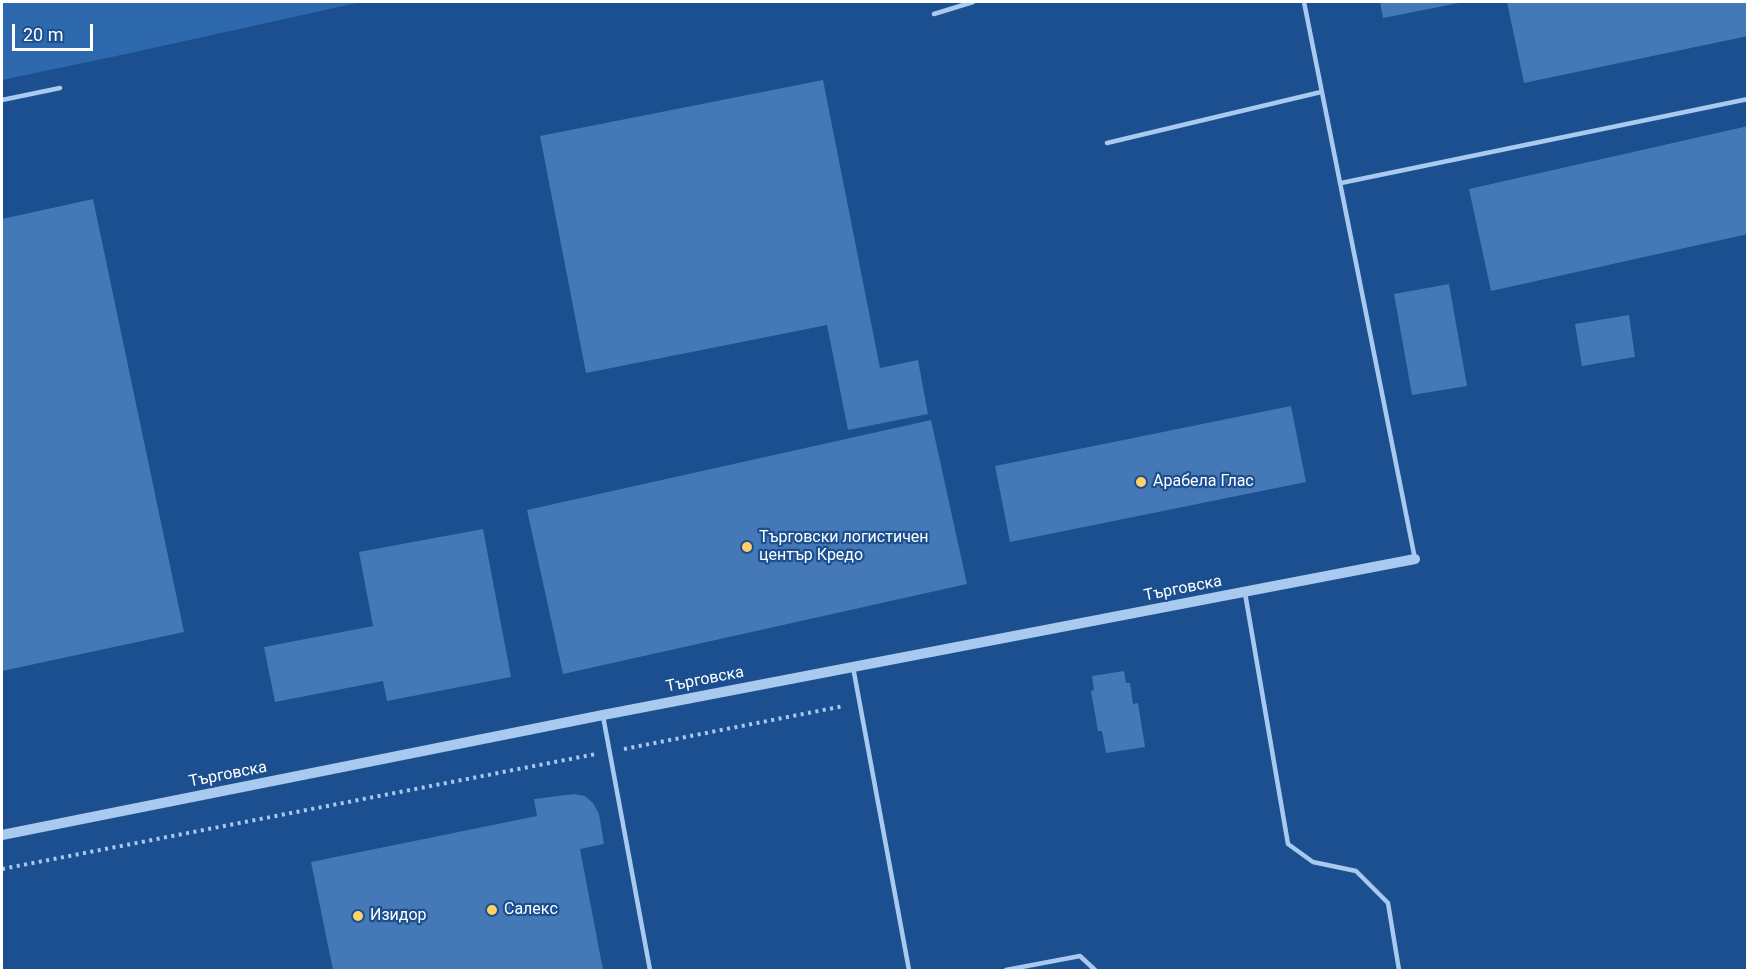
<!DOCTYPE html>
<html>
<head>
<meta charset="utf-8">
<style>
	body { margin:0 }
	#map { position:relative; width:1749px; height:972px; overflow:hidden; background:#1b4f8f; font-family:Roboto,sans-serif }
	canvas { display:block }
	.frame { position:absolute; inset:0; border:3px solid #fff; pointer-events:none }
	.scale { position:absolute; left:12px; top:24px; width:81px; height:27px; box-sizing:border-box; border:3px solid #fff; border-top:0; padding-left:8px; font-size:18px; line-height:21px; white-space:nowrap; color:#fff; -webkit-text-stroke:4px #1b4f8f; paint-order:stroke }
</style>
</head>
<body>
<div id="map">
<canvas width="1749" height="972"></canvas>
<div class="frame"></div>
<div class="scale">20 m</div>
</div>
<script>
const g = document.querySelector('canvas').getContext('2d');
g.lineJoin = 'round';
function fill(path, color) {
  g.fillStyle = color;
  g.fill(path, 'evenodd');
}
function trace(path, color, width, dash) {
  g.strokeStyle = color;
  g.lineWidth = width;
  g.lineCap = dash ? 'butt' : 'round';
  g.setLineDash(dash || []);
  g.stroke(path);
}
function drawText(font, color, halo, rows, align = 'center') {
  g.font = font + ' Roboto,sans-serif';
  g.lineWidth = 4.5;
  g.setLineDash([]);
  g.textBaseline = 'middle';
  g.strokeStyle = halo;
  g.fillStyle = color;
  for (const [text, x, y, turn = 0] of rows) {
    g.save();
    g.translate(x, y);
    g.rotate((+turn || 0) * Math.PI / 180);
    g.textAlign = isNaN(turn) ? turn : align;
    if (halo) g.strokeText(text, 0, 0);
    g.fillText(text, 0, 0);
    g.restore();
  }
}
fill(new Path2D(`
	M2,2H361L126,54L2,80Z`), '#2e69ad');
fill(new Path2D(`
	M1380,2H1459V3L1383,18Z
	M1507,2H1748V36L1524,83Z
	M823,80L880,368L918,360L928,414L848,430L827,325L586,373L540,136Z
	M1748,126V234L1491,291L1469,189Z
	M93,199L184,632L2,671V219Z
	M1449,284L1467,386L1412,395L1394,294Z
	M1629,315L1635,357L1582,366L1575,324Z
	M1291,406L1306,482L1010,542L995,466Z
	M931,420L967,584L563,674L527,510Z
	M483,529L511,677L387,701L383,681L275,702L264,647L373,626L359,552Z
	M1124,671L1126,683H1130L1133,704L1138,703L1145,747L1106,753L1102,731H1098L1091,691L1094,690L1092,676Z
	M574,794L585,796L593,803L599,814L604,844L580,849L603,970H333L311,862L537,816L534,799Z`), '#4478b7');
trace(new Path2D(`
	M624,749L844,706
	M2,869L596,754`), '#a9c9ee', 4, [3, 4.5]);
trace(new Path2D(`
	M1304,2L1415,559
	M934,14L973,2
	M2,100L60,88
	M1107,143L1321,92
	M1341,183L1748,99
	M1245,593L1288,844L1313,862L1356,871L1388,903L1399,970
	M853,667L909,970
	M603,716L650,970
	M1006,970L1080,956L1095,970`), '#a9c9ee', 4.5);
trace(new Path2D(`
	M2,835L603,715L1415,559`), '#a9c9ee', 10);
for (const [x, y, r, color] of [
	[1141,482,6,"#ffd166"],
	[747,547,6,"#ffd166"],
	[492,910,6,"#ffd166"],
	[358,916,6,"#ffd166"]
]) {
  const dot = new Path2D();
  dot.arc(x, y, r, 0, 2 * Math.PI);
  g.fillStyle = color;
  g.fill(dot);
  trace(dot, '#1b4f8f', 2);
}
drawText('16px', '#fff', '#1b4f8f', [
	["Арабела Глас",1153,482],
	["Търговски логистичен",759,538],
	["център Кредо",759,556],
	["Салекс",504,910],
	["Изидор",370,916]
], 'left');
drawText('16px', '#fff', '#1b4f8f', [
	["Търговска",1183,589,-11],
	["Търговска",705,680,-11],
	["Търговска",228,775,-11]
]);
</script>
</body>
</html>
